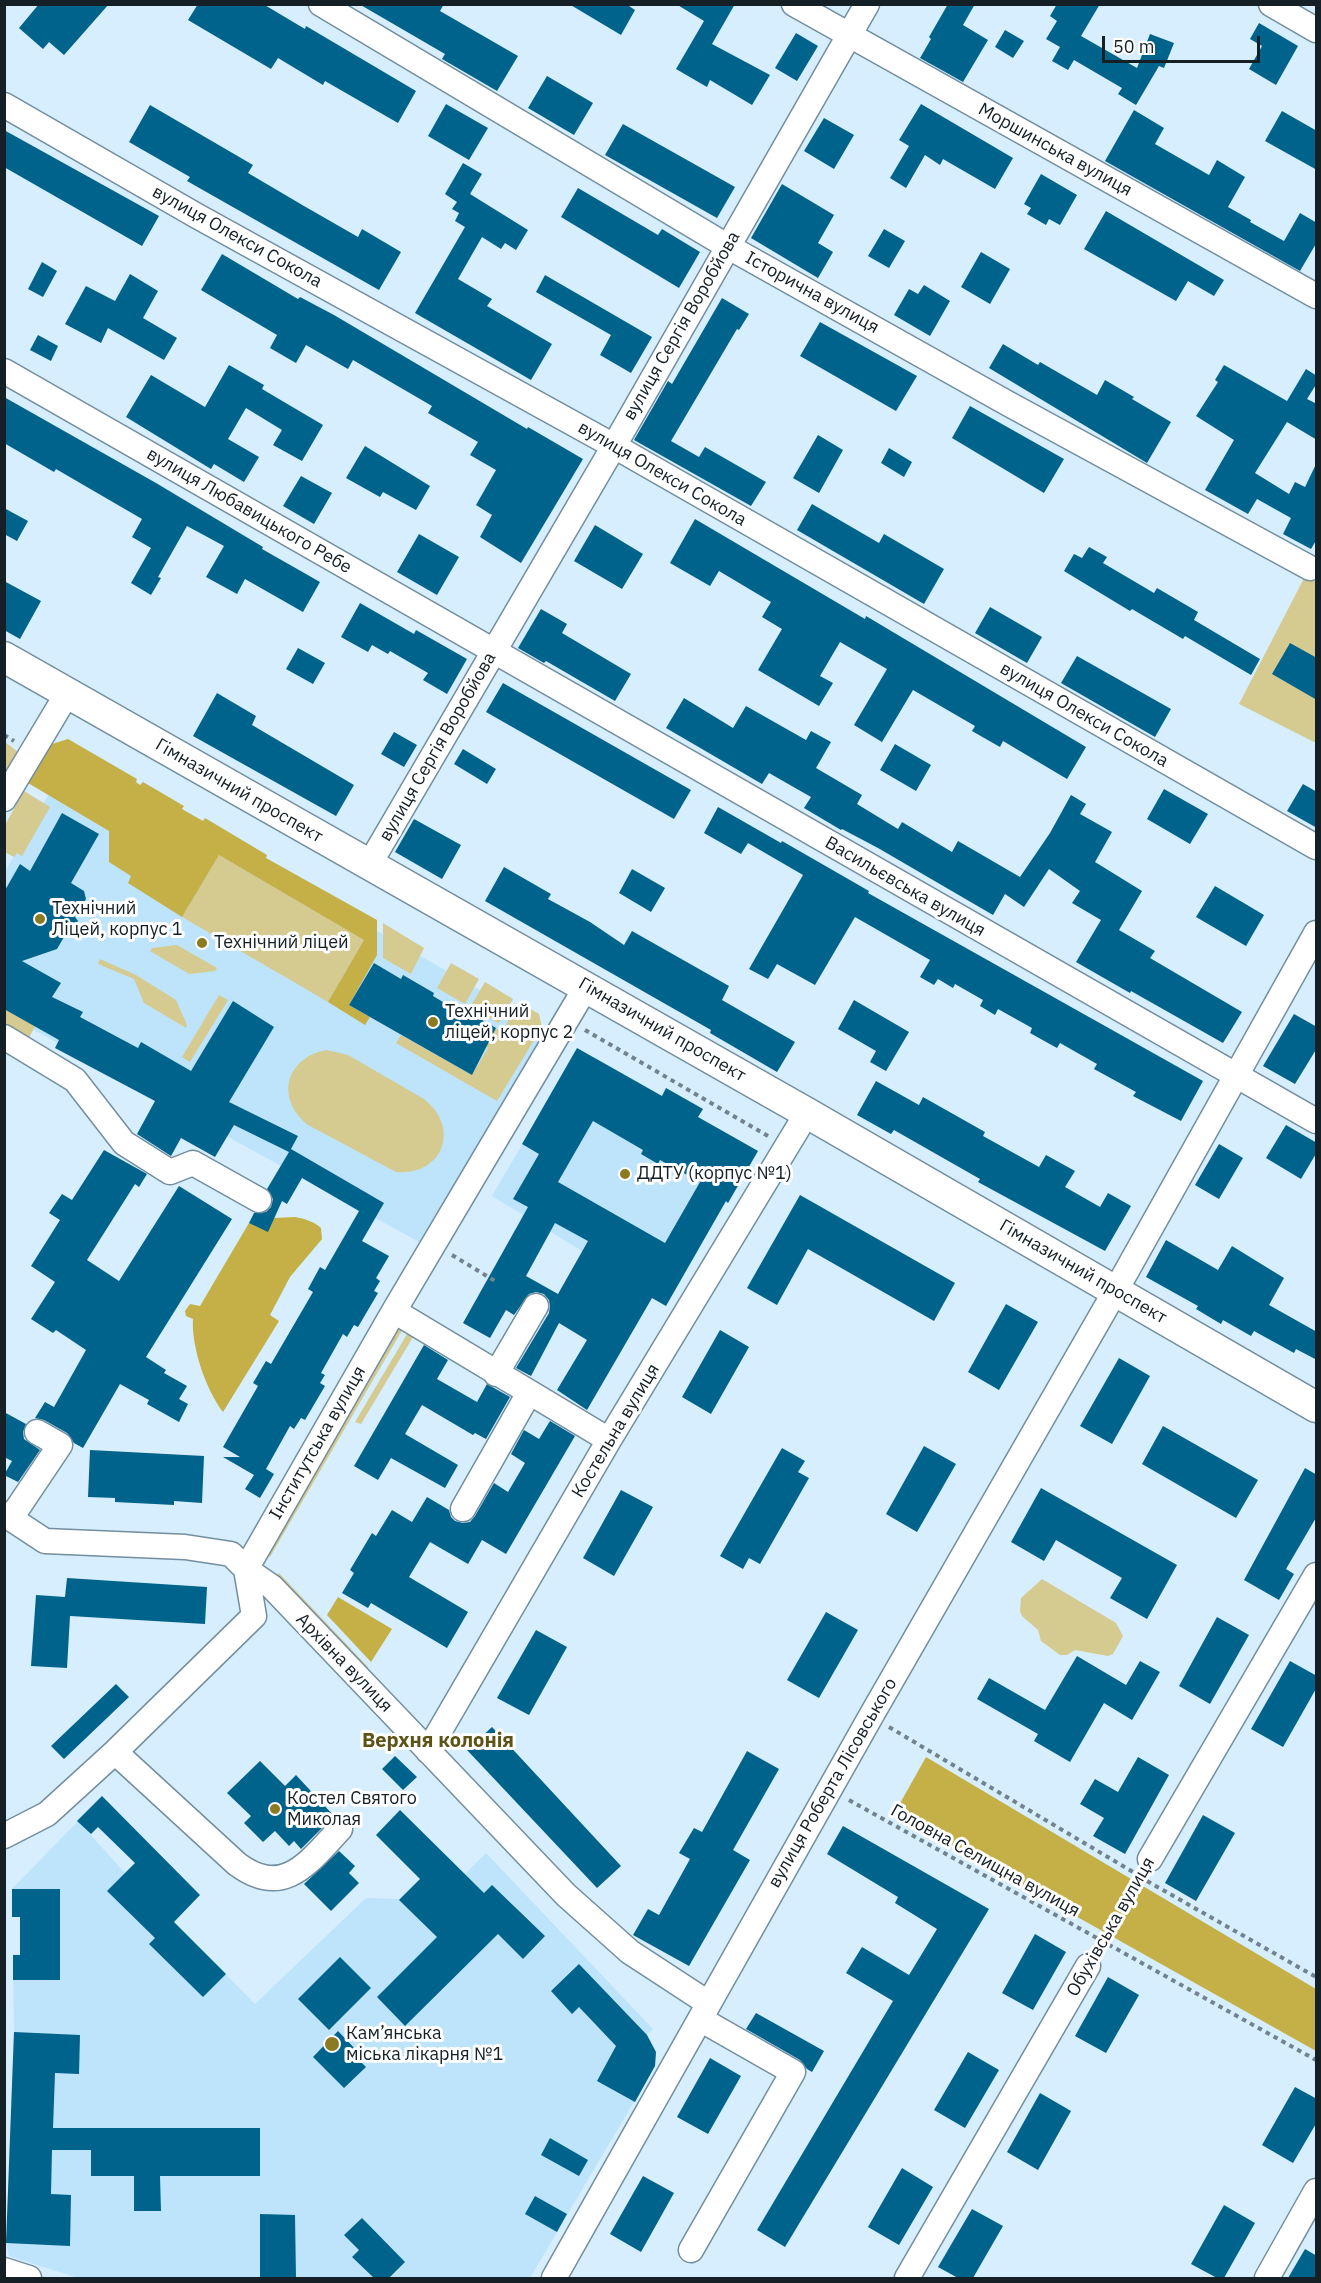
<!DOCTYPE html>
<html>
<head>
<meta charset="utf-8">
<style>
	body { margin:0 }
	#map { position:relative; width:1321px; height:2283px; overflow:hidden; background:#d6eefd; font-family:"IBM Plex Sans",sans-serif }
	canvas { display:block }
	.frame { position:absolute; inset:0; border:6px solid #141f26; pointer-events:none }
	.scale { position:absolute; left:1102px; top:36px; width:158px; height:27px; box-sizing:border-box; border:3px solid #141f26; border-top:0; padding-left:8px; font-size:18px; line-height:21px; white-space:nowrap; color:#141f26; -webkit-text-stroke:4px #fff; paint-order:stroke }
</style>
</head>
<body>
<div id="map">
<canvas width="1321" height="2283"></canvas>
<div class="frame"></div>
<div class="scale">50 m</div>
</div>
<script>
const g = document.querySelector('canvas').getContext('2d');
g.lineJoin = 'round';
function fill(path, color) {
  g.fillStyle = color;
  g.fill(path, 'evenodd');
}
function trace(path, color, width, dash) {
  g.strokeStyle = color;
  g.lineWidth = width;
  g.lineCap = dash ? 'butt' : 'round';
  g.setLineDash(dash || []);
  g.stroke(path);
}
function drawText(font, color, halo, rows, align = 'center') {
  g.font = font + ' "IBM Plex Sans",sans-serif';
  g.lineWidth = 6;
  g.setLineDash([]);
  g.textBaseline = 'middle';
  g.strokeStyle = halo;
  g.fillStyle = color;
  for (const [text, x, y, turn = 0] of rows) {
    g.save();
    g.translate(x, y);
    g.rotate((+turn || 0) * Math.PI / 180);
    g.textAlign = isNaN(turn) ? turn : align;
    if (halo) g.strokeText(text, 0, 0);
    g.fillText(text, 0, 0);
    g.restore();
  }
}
fill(new Path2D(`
	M71,755L551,1031L419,1242L5,1014V872Z
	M594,1057L662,1096L666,1088L703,1109L698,1117L758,1151L728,1203L725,1202L693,1259L582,1251L492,1196L550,1097L566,1106Z
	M78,1821L125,1873L255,2004L366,1898L399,1899L445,1854L465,1874L486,1853L653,2029L647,2035L656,2052L655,2066L530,2278H78L9,2256L6,2243L14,2032L13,1955L20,1954V1917H12V1889Z`), '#bee4fb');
fill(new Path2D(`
	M1316,555V743L1239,704Z
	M5,742L18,752L19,756L5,784Z
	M24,791L50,807L22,856L17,853L14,857L5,852V825Z
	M219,855L364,940L328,1002L182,917Z
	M383,923L424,948L411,974L383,958Z
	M177,945L217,968L215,971L189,974L150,951L152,948Z
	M100,959L136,975L176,1000L187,1025L186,1028L144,1003L134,979L98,964Z
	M451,963L479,979L465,1004L437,988Z
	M485,982L513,999L499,1023L470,1007Z
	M219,995L228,1000L190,1062L182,1057Z
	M519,1002L539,1014L542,1027L497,1101L396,1043L401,1035L472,1075L488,1048L485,1046L496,1028L502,1032Z
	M5,1009L35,1026L28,1040L5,1027Z
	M326,1050L348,1055L424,1099C461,1128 443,1176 396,1172L308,1125C276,1099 284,1059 326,1050Z
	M396,1326L404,1327L270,1557L265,1553Z
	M410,1329L416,1332L361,1424L355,1422Z
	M279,1573L368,1667L365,1670L276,1577Z
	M1042,1579L1116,1623L1123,1636L1113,1654L1108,1656L1075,1650L1067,1655H1060L1041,1641L1038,1630L1022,1616L1020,1611L1021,1598Z`), '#d5ca90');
fill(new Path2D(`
	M68,739L137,779L136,782L140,785L143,782L184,806L182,809L203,821L205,818L267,855L266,858L377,920V955L349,1005L370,1017L365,1025L328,1002L364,940L219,855L182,917L128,883L131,876L109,862V831L28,783L49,745Z
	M295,1217C305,1219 313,1221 321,1228L322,1239L290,1277L270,1315L279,1321L223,1412C206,1390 191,1346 193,1319L186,1316L185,1311L190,1304L200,1306L249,1223L274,1218Z
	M338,1597L392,1629L371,1662L327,1615Z
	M926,1757L1316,1989V2051L894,1814Z`), '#c4b047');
fill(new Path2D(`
	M39,4H109L64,55L49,42L43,49L19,28Z
	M198,4H263L305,29L306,26L416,91L398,123L325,81L323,85L278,58L271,69L188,20Z
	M359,4H444L440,11L518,56L497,91L442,59L445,54Z
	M569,4H626L635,10L621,35Z
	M676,4H735L712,44L770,75L752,105L710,80L707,87L676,69L704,21Z
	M948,4H975L963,25L988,40L963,82L920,58L931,39L929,37Z
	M1057,4H1100L1081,36L1137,68L1150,34L1174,43L1164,68L1159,66L1136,105L1118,94L1122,88L1074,60L1068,70L1052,61L1060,47L1046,39L1057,21L1050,16Z
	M1259,23L1298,46L1276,85L1249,69L1262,46L1250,39Z
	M1005,30L1024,41L1013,58L995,47Z
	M796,33L818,46L797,81L775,68Z
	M547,76L593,103L574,135L528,108Z
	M446,104L488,128L469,160L428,136Z
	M921,104L1013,158L995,189L943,159L940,165L925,155L906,188L890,178L909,146L899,140Z
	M150,105L253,165L248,173L304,206L358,237L362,229L401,252L379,290L187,181L190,177L129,142Z
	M1134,110L1164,128L1155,144L1209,175L1217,160L1245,177L1228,207L1251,220L1250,222L1284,241L1300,213L1317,223V242L1300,271L1105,161Z
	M1282,111L1317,131V170L1265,141Z
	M824,118L854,135L834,169L804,151Z
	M623,124L735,187L717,218L605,155Z
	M4,130L159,216L142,246L4,167Z
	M463,163L482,174L470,194L528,230L516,250L505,243L501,249L482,237L458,279L492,299L487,306L552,344L531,380L415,313L465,227L455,221L459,213L452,209L457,202L445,194Z
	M1041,174L1077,195L1060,225L1049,219L1046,225L1027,214L1031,208L1024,204Z
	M782,184L834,215L818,243L833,252L818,278L751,238Z
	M578,188L658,235L662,229L700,252L679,288L561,217Z
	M1106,211L1224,280L1214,296L1188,281L1176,301L1084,249Z
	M884,229L905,241L889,268L868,256Z
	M981,252L1010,269L990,304L961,287Z
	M222,254L298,299L300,297L334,315L527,429L528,427L583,459L521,563L480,537L492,515L476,505L496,470L470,455L478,442L428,413L432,406L353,360L348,369L306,345L296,363L270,348L277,335L201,290Z
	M42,262L57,271L43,297L28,289Z
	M130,274L158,291L143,318L177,338L164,360L108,328L101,343L65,324L86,286L115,301Z
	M545,275L652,337L631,373L600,355L611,335L536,292Z
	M924,285L950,301L930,336L894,315L909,289L918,294Z
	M722,298L749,314L739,330L737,329L671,441L699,457L705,447L766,482L751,506L634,440L668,381L672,384Z
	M820,322L917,376L896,411L800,356Z
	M38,335L58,346L51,361L30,350Z
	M1003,344L1038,365L1040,362L1097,395L1105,380L1134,397L1132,399L1171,422L1147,463L989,368Z
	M229,365L264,385L262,389L323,425L302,461L273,445L282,430L246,408L228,439L259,457L244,482L214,464L211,469L126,417L151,375L205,407Z
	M1224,365L1287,401L1306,369L1317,376V383L1307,399L1317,404V440L1287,422L1255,473L1289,494L1295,482L1305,487L1317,462V539L1311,549L1283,534L1291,518L1257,499L1248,514L1205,490L1234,440L1196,416L1218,382L1215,380Z
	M4,397L156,483L263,547L262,549L320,582L303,612L245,579L237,594L206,577L224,546L187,526L158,577L161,578L151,595L131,583L151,548L132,537L142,519L56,469L54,472L4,443Z
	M970,406L1064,459L1044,493L952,438Z
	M818,435L843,450L819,493L793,478Z
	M365,446L430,486L416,510L383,492L380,497L346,478Z
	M889,448L912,462L904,477L881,463Z
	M301,476L332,493L314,524L283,506Z
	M812,504L879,543L884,534L944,569L924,604L797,530Z
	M4,508L28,521L17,541L4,534Z
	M695,519L865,619L866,616L1086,747L1067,779L1003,741L1000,747L972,731L975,726L913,690L882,742L854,725L887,669L840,642L820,676L833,683L819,706L758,670L782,629L762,617L771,602L719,571L710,586L670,563Z
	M595,525L643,554L622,589L574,561Z
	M419,534L459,557L437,595L397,572Z
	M1089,547L1107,557L1103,563L1154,593L1157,588L1198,612L1194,620L1260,659L1251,675L1185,636L1183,639L1132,609L1130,611L1064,571L1074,554L1082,558Z
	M4,581L41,601L20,639L4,630Z
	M360,603L414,634L416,630L467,659L447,694L423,680L428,673L390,651L388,654L372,645L368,652L341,637Z
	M990,607L1042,637L1027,663L975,633Z
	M541,609L567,624L562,633L631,674L615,701L546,661L544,663L518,648Z
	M1290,643L1317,658V700L1272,674Z
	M298,648L325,663L313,684L286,669Z
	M1077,656L1171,709L1155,737L1061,683Z
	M503,683L691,790L674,819L486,712Z
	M217,693L256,716L252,725L354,785L336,816L193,736Z
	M684,698L733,728L746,706L806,740L811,731L831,742L816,768L862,795L857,804L898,829L902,822L952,852L958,841L1020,877L1050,833L1071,795L1086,804L1080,814L1112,832L1095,862L1142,891L1119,930L1155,951L1150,958L1242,1012L1223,1043L1131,991L1130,993L1076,962L1101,920L1072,903L1080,891L1049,869L1024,907L1005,894L993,915L878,848L842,829L841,830L804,808L811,797L769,773L762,784L666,728Z
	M394,732L417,745L404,767L381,754Z
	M895,744L931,765L916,791L880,770Z
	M463,749L496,769L487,784L454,764Z
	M1303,784L1317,792V828L1287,811Z
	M1164,789L1208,814L1190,844L1147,819Z
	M718,807L781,843L782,841L869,891L868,893L1203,1081L1181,1121L1133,1096L1136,1092L1094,1069L1097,1064L1060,1043L1057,1048L1030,1033L1032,1028L998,1009L995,1015L980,1006L983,1000L955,984L953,988L938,979L934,985L920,977L930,960L855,917L815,985L777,964L768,979L749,969L803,875L748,843L741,854L704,833Z
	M62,813L99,834L71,883L84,891L86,899L75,917L78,921L72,931L67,932L57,949L22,961L61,983L52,997L83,1012L80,1017L138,1048L141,1042L191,1071L233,1001L274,1027L229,1102L298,1136L291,1149L384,1203L362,1241L389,1256L376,1278L380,1281L374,1291L378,1293L358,1327L354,1325L347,1337L343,1334L321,1373L325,1375L320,1383L325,1386L305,1420L301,1418L294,1429L290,1426L266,1469L274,1474L260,1498L245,1489L254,1475L223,1457H240L223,1447L258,1386L253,1383L266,1361L271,1364L313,1292L308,1289L320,1267L325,1270L359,1211L302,1178L287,1204L282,1201L268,1232L249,1223L254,1213L266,1212L271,1207L273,1199L267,1189L289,1152L234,1125L215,1157L181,1138L171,1156L137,1134L155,1101L55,1048L59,1040L4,1009V892L20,864L30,871Z
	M414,819L461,845L442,879L395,852Z
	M504,867L551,894L548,899L590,922L624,945L632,931L729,986L722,1000L795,1042L777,1072L710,1033L711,1030L485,901Z
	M632,869L665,888L651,912L619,893Z
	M1215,886L1264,915L1246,946L1196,917Z
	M374,963L401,979L403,975L434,993L433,996L461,1013L463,1009L496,1028L472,1075L349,1005Z
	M854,1000L909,1032L886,1071L870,1062L876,1051L838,1029Z
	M1294,1014L1317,1027V1048L1295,1084L1263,1066Z
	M577,1048L662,1096L666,1088L703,1109L698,1117L758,1151L728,1203L726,1201L666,1306L652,1298L587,1410L557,1390L587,1340L559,1323L531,1376L516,1368L549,1313L550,1306L549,1300L544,1294L536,1292L529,1294L514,1315L506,1310L490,1338L463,1323L528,1207L513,1199L539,1154L522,1144ZM593,1121L643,1150L641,1154L658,1164L660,1160L700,1182L665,1243L558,1182ZM555,1223L588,1241L558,1294L526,1276Z
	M876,1081L919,1105L923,1097L985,1132L983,1136L1039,1167L1046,1155L1075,1171L1065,1187L1100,1207L1108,1193L1131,1206L1105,1251L978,1182L980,1179L894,1130L891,1134L857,1115Z
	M1286,1125L1317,1143V1152L1301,1179L1266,1158Z
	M1219,1144L1243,1158L1219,1199L1195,1185Z
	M104,1150L147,1174L139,1187L135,1184L87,1260L119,1281L179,1186L232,1219L146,1357L166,1370L164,1373L187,1386L179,1399L188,1404L179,1422L147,1404L149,1400L120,1384L83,1448L74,1443L67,1433L44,1420L35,1418L45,1402L54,1407L86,1350L56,1330L53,1333L31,1319L55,1282L31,1266L60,1220L49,1213L62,1194L72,1200Z
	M800,1195L955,1283L934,1321L808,1249L777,1305L747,1288Z
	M1166,1240L1218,1270L1232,1246L1284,1278L1269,1305L1317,1332V1360L1296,1349L1294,1353L1254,1331L1251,1336L1223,1320L1221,1324L1196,1309L1198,1306L1146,1277Z
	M1006,1304L1038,1322L999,1390L968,1372Z
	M720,1330L749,1347L711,1414L682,1397Z
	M424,1345L448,1360L437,1379L477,1402L487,1384L510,1397L486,1439L475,1433L473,1435L422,1405L405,1434L458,1465L445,1488L391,1458L378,1480L354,1466Z
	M1119,1358L1150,1376L1112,1444L1080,1426Z
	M4,1412L26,1424L23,1432L24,1439L40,1450L18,1482L4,1475L12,1461L4,1457Z
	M550,1421L575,1436L506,1554L482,1540L468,1564L430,1542L409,1577L468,1612L447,1648L371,1603L368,1608L342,1593L354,1573L350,1570L372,1533L376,1536L392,1510L412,1522L427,1497L449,1510L451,1517L455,1521L463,1523L470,1522L475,1516L494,1483L508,1492L525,1463L511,1454L524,1430L539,1439Z
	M1163,1426L1258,1480L1236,1518L1142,1464Z
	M924,1446L956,1464L917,1532L886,1514Z
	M782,1448L805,1461L798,1472L809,1478L760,1564L749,1558L743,1569L720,1556Z
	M90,1450L204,1456L202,1503L174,1501V1505L115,1502V1498L88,1497Z
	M1305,1468L1317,1475V1516L1286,1569L1294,1574L1279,1600L1244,1580Z
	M1041,1488L1177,1565L1147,1619L1110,1598L1122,1578L1056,1540L1044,1561L1011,1542Z
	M621,1490L653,1507L614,1576L583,1558Z
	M67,1578L207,1587L205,1624L70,1616L67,1668L31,1666L36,1595L65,1597Z
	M826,1612L858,1630L819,1698L787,1680Z
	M1217,1617L1249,1635L1210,1704L1179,1686Z
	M536,1630L567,1647L529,1715L497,1698Z
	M1077,1656L1126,1685L1140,1661L1160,1672L1132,1720L1104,1703L1070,1762L1034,1741L1038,1734L977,1699L989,1678L1045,1710Z
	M1290,1661L1317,1676V1687L1283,1747L1251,1729Z
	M116,1684L129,1697L64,1759L51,1746Z
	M492,1727L621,1866L597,1888L467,1750Z
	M747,1751L779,1769L733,1850L750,1860L689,1966L633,1935L648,1909L659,1915L690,1859L679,1853L694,1828L702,1832Z
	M395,1756L417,1777L403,1790L382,1769Z
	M1138,1757L1169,1775L1125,1854L1093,1836L1104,1818L1080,1804L1095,1779L1118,1792Z
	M260,1761L285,1786L296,1775L334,1816L301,1849L294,1841L289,1846L275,1831L263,1842L244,1823L251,1816L227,1793Z
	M102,1796L200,1895L174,1922L226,1974L203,1997L149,1944L155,1938L107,1891L135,1863L98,1827L91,1834L77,1821Z
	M400,1810L484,1893L492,1885L545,1936L523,1959L498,1934L405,2026L377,1997L437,1937L399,1900L420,1879L376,1835Z
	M1203,1815L1235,1833L1196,1901L1165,1883Z
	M843,1826L989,1909L785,2247L757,2230L893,2001L846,1973L862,1947L909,1975L937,1929L895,1903L898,1897L827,1854Z
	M339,1851L355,1866L349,1873L359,1883L331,1911L304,1884Z
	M12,1889H60V1980H13V1955H20V1917H12Z
	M1035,1934L1066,1952L1033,2010L1002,1993Z
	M340,1957L371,1988L329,2030L298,1999Z
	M579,1964L647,2035L656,2052L655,2066L635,2102L597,2081L616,2046L579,2007L572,2014L551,1991Z
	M1108,1977L1139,1995L1106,2053L1075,2036Z
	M756,2013L824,2051L812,2072L807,2069L800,2060L746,2029Z
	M338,2031L360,2054L357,2058L366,2067L344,2088L313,2057Z
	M14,2032L80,2035L79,2074L55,2073L53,2128H260V2176H160L161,2211H134V2176H91V2150H52L51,2194L71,2195L70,2246L6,2243Z
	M968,2052L999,2070L965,2128L934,2110Z
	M710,2058L741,2076L708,2134L677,2117Z
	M1295,2087L1317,2099V2122L1293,2163L1262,2145Z
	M1040,2093L1071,2111L1038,2170L1007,2152Z
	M550,2138L588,2160L579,2176L541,2155Z
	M902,2168L933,2187L899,2245L868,2227Z
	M643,2176L674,2193L641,2252L610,2234Z
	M535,2196L567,2214L557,2232L525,2214Z
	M1224,2205L1255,2223L1224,2278H1217L1191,2264Z
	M972,2209L1003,2226L973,2278H958L938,2267Z
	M260,2214L295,2215L296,2278H260Z
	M362,2218L405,2262L389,2278H374L352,2257L359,2250L344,2235Z
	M1305,2249L1317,2256V2278H1288Z`), '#00638c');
const minor = new Path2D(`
	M321,4L727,246L1007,403L1310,568
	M794,4L1316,296
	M1271,4L1316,30
	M4,105L197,216L614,446L1316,847
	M4,371L1316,1121
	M4,799L67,694
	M369,865L614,446L867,4
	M4,1037L75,1080L124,1143L170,1172L193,1163L259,1200
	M394,1311L609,1440
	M496,1374L536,1306
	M463,1509L529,1393
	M4,1514L45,1541L185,1547L231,1554L246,1569L272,1587L566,1895L630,1952L708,2003
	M11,1518L60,1445L37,1432
	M428,1751L609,1440L807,1113
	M115,1752L237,1864C284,1899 309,1862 340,1829
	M4,1836L47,1814L115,1752L254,1616L246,1569L394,1311L586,987
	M1150,1859L1316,1575
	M691,2250L793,2072L700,2019
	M4,2270L29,2278
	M554,2278L871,1716L1116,1290L1316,933
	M907,2278L1088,1966
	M1267,2278L1316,2191`);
const major = new Path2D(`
	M4,657L807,1113L1316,1407`);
trace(minor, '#738e9f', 27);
trace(major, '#738e9f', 33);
trace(new Path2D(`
	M4,735L14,741
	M585,1030L768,1136
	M452,1255L495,1281
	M889,1727L1133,1872
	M849,1800L1316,2060
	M1147,1881L1316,1977
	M1098,1950L1139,1878`), '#72838e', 4, [4.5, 4.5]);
trace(minor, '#fff', 24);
trace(major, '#fff', 30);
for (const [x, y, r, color] of [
	[40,919,6,"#8a7a20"],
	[202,943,6,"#8a7a20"],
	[433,1022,6,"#8a7a20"],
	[625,1174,6,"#8a7a20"],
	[275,1809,6,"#8a7a20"],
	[332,2044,8,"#8a7a20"]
]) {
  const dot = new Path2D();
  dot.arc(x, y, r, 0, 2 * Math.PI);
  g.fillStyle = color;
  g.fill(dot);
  trace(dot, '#fff', 2);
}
drawText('18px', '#141f26', '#fff', [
	["Моршинська вулиця",1055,150,29],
	["вулиця Олекси Сокола",237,237,29],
	["Історична вулиця",812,293,29],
	["вулиця Сергія Воробйова",682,326,-60],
	["вулиця Олекси Сокола",662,474,30],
	["вулиця Любавицького Ребе",249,511,30],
	["вулиця Олекси Сокола",1084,715,30],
	["вулиця Сергія Воробйова",438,747,-60],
	["Гімназичний проспект",239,791,30],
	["Васильєвська вулиця",905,887,30],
	["Гімназичний проспект",662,1030,30],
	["Гімназичний проспект",1083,1272,30],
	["Костельна вулиця",616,1431,-59],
	["Інститутська вулиця",318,1443,-60],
	["Архівна вулиця",344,1663,46],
	["вулиця Роберта Лісовського",833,1783,-60],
	["Головна Селищна вулиця",985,1861,29],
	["Обухівська вулиця",1111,1927,-60]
]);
drawText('18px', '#141f26', '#fff', [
	["Технічний",52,909],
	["Ліцей, корпус 1",52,930],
	["Технічний ліцей",214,943],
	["Технічний",445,1012],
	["ліцей, корпус 2",445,1033],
	["ДДТУ (корпус №1)",637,1174],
	["Костел Святого",287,1799],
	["Миколая",287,1820],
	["Кам’янська",346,2034],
	["міська лікарня №1",346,2055]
], 'left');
drawText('bold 20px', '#5e5316', '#fff', [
	["Верхня колонія",438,1741]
]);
</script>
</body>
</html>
